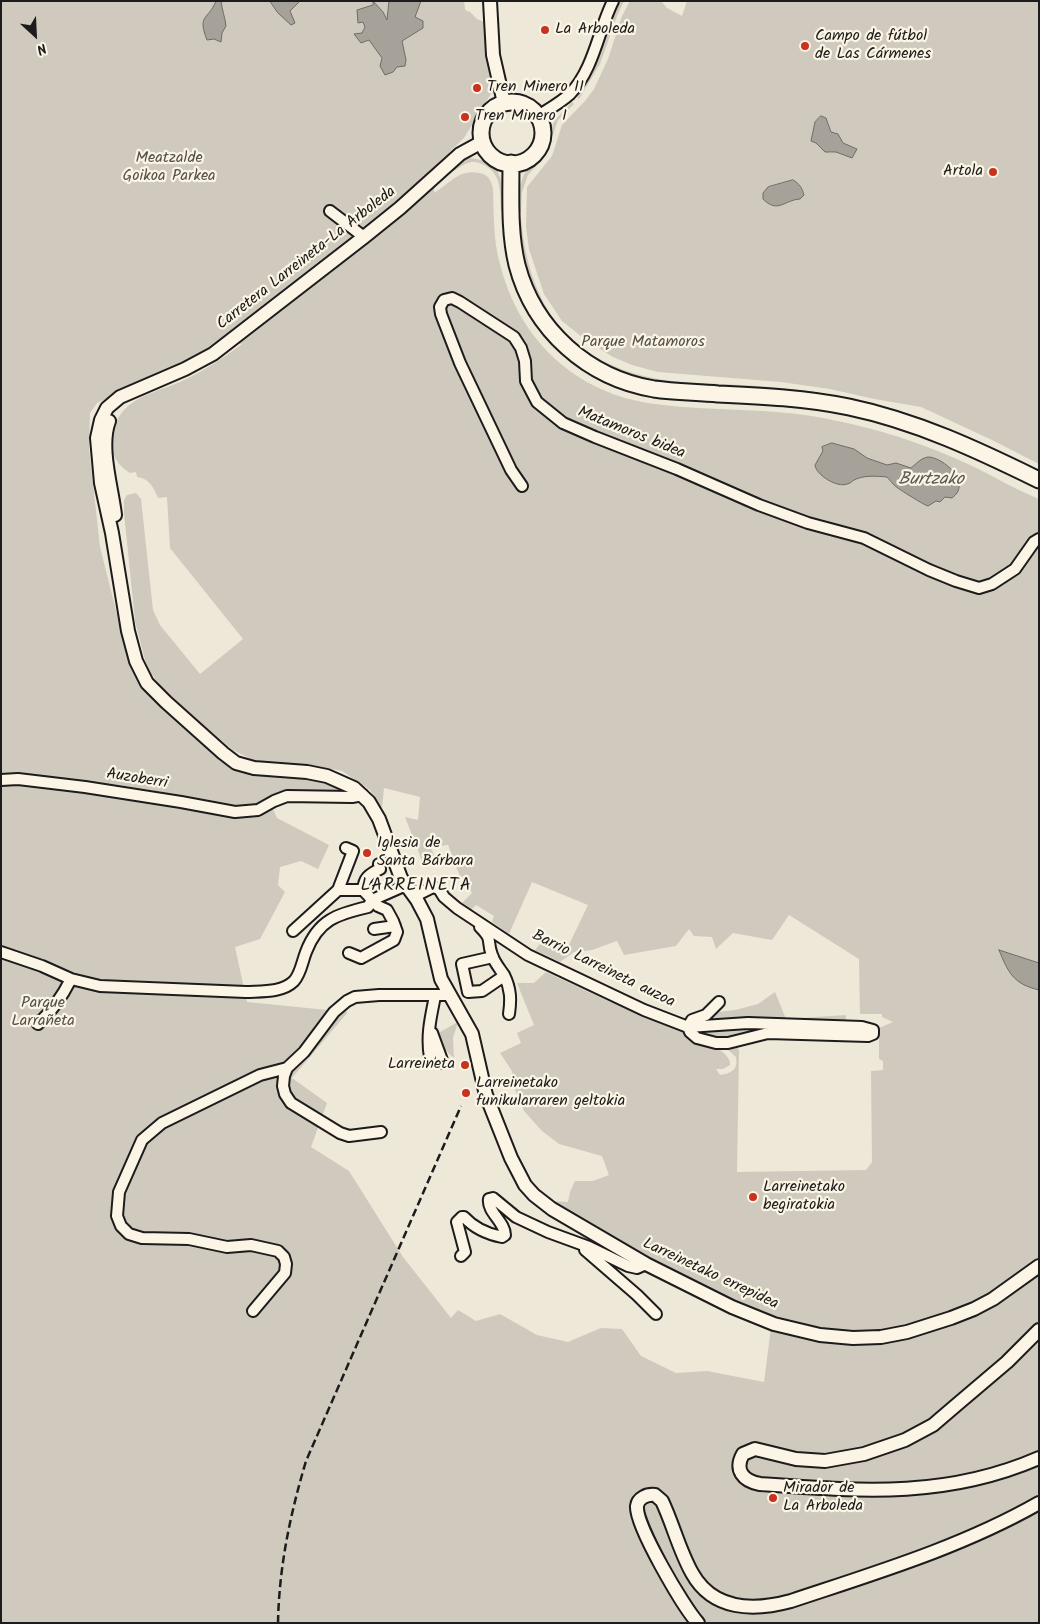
<!DOCTYPE html>
<html>
<head>
<meta charset="utf-8">
<style>
	body { margin:0 }
	#map { position:relative; width:1040px; height:1624px; overflow:hidden; background:#eee8d9; font-family:Kalam,sans-serif }
	canvas { display:block }
	.frame { position:absolute; inset:0; border:2px solid #1c1c1c; pointer-events:none }
	.north { position:absolute; left:10px; top:10px; width:50px; height:50px; -webkit-text-stroke:4px #fcf5e5; paint-order:stroke; rotate:155deg; font-size:14px; font-weight:700; line-height:20px; text-align:center; color:#1c1c1c }
	.north::after { content:''; display:block; margin:auto; width:18px; height:22px; background:#1c1c1c; clip-path:polygon(50% 0,100% 100%,50% 72%,0 100%) }
</style>
</head>
<body>
<div id="map">
<canvas width="1040" height="1624"></canvas>
<div class="frame"></div>
<div class="north">N</div>
</div>
<script>
const g = document.querySelector('canvas').getContext('2d');
g.lineJoin = 'round';
function fill(path, color) {
  g.fillStyle = color;
  g.fill(path, 'evenodd');
}
function trace(path, color, width, dash) {
  g.strokeStyle = color;
  g.lineWidth = width;
  g.lineCap = dash ? 'butt' : 'round';
  g.setLineDash(dash || []);
  g.stroke(path);
}
function drawText(font, color, halo, rows, align = 'center') {
  g.font = font + ' Kalam,sans-serif';
  g.lineWidth = 4.5;
  g.setLineDash([]);
  g.textBaseline = 'middle';
  g.strokeStyle = halo;
  g.fillStyle = color;
  for (const [text, x, y, turn = 0] of rows) {
    g.save();
    g.translate(x, y);
    g.rotate((+turn || 0) * Math.PI / 180);
    g.textAlign = isNaN(turn) ? turn : align;
    if (halo) g.strokeText(text, 0, 0);
    g.fillText(text, 0, 0);
    g.restore();
  }
}
fill(new Path2D(`
	M1,1H464L465,9L468,12L469,11L477,19L486,23L492,92L464,138L436,165L434,193C450,184 458,169 479,173C488,174 491,180 493,189C494,214 493,240 500,264C519,340 576,394 655,404C712,412 771,407 828,419C876,428 923,443 968,464C992,475 1014,489 1039,499V1623H1ZM222,340L242,344C223,358 205,370 184,380C166,389 140,394 126,408C106,428 105,458 130,473L136,472L137,477C149,478 154,488 158,498L167,497L170,548L243,639L200,674L160,625L153,610L141,499L136,493L127,495L124,500V513L135,621L145,660L150,672L159,684L176,702L233,750L251,759L270,763L312,765L342,771L370,790L382,808L384,788L420,797L418,820L405,817L422,861L434,856L431,847L448,845L461,879L472,893L462,903L471,910L476,905L494,916L492,922L509,934L532,882L588,905L567,949L544,939L535,950L560,962L574,952L592,950L617,941L624,955L676,946L689,929L694,936L712,937L716,949L733,933L772,940L789,915L859,959L860,1014H882V1017L893,1022L879,1028V1059L883,1061V1070L871,1071L872,1162L866,1170L737,1172L739,1050L735,1044L725,1047L736,1057C738,1070 732,1073 720,1075L716,1069H723L730,1065C730,1062 730,1061 728,1058C718,1039 635,1009 613,999L610,1002L546,972L534,983H517L534,1025L517,1033L521,1043L500,1053L512,1071L515,1090L524,1111L542,1131L559,1144L602,1156L609,1175L593,1181H575L570,1192L568,1202L551,1201L575,1220L733,1303L772,1320L764,1382L707,1371L676,1373L641,1356L622,1329L601,1328L568,1342L537,1335L500,1314L476,1321L458,1310L451,1318L403,1257L349,1171L311,1147L327,1103L292,1078L348,1012L247,1002L235,947L260,939L285,892L278,885L280,867L301,861L318,869L329,845L277,818L272,807C295,796 321,798 346,804L352,794L315,777L223,760L140,683L129,662L100,547L89,448L90,413L97,403L186,363Z
	M619,1H624L617,16L600,64L579,99L577,97C601,65 602,35 619,1Z
	M630,1H661L667,8L682,16L687,1H1039V464L992,440L921,407L874,399L830,389L781,382L658,372L632,365L613,357L587,341L562,321L544,294L529,249L526,227L527,187L552,156L562,125L585,101L594,89L608,59L622,16ZM815,122H828L831,132C842,137 841,146 855,147V153L852,158L836,152L830,153L811,138L814,135ZM793,180L798,183L793,199L779,206H774L771,204L768,187Z
	M572,102L574,104L558,120L546,155L528,175L522,192L521,212H517V194L524,174L544,152L554,121Z
	M470,158C503,161 504,184 505,211H501C500,193 502,174 484,165C472,158 464,164 454,171L452,169L464,159Z
	M517,218H521C529,313 576,369 672,381C688,383 705,383 721,384C760,386 799,388 837,396C874,403 912,413 946,427C977,440 1008,455 1039,470V474L913,419L650,382L625,376L606,367L562,336L538,300L521,259Z
	M775,992L786,1019L846,1015V1024L708,1022L701,1021L696,1015L735,1010L758,1004Z
	M434,1020L440,1032L458,1022L453,1038L454,1058L442,1047Z
	M714,1027L815,1028L721,1040L701,1036L695,1030Z`), '#cfcabd');
const water = new Path2D(`
	M216,1H221C222,10 225,17 226,26L222,33L221,42L214,39L207,40C197,14 208,21 216,1Z
	M270,1H300L290,11L295,23L291,25L278,13Z
	M373,1L383,12L387,20L389,1H421L415,17L423,21V28L402,41L406,60L405,66L397,67L393,72L385,75L380,66L382,58L369,40L361,43L354,34L362,33L365,27L363,22L358,23L357,10L373,5Z
	M821,116L826,118L831,132L838,134L843,143L857,149L852,158L836,152H825L816,143L811,141L815,122Z
	M793,180C800,184 802,188 804,195L800,199C784,200 778,214 763,199V193L768,187Z
	M832,443L854,449L867,458L887,465L896,463L911,468C916,464 921,458 928,457C943,457 973,483 952,498L945,497L940,502L936,501L928,506C924,505 897,488 895,486C892,483 890,480 887,477C876,476 864,475 854,480C852,481 850,484 847,484C837,488 816,475 815,465L823,451L822,447Z
	M999,950L1039,963V990C1013,984 1008,972 999,950Z`);
fill(water, '#a7a299');
trace(water, '#6f6c67', 1);
const minor = new Path2D(`
	M538,116C549,109 560,103 570,94C594,69 598,31 613,1
	M330,211L364,237
	M522,486L511,470L460,363L441,314L440,307L444,300L452,298L460,302L514,337L521,348L525,361L526,381L537,402L563,423L595,437L677,469L759,505L808,523L864,538L929,570L956,581L979,588L992,584L1015,569L1034,542L1039,539
	M1,780L18,779L85,787L181,802L235,812L258,810L274,801L287,796L352,797L363,795
	M338,890L353,851L346,848
	M363,890C364,878 369,874 380,869L379,864
	M415,896L433,887L439,889L444,897L457,908L528,955L644,1010L688,1027L748,1023L862,1027L873,1030V1034L868,1036L768,1033L728,1043H716L697,1038L690,1032L688,1027
	M480,927C494,941 486,940 492,955C494,962 500,969 504,975C511,989 511,1000 509,1014
	M374,929L395,926
	M293,931L338,890H363L378,906L387,910L393,921L397,932L394,940L361,958L349,953
	M1,952L42,966L71,979L100,986L246,992C261,991 282,993 294,981C301,973 302,962 306,952C318,920 337,914 368,907L372,900L406,885
	M493,957L462,964L468,992L482,991L504,976
	M38,1024C52,1011 62,997 71,979
	M688,1027L692,1020L706,1015L719,1002
	M432,1033L443,1063
	M430,1057C426,1036 431,1016 435,996
	M381,1132L349,1136L340,1133L291,1103L285,1094L283,1086L284,1076L287,1068L304,1052L334,1012L347,1001L355,997L379,995H449
	M585,1250L637,1295L656,1314
	M461,1256L465,1252L457,1222L462,1217H464C474,1228 487,1234 502,1237L505,1235C505,1222 487,1212 489,1199L493,1198L516,1217L548,1232L589,1247L628,1266L637,1268L646,1264
	M253,1311L285,1273L286,1264L284,1257L278,1251L251,1245L227,1247L189,1239L142,1238L129,1234L121,1226L117,1216L119,1192L142,1140L162,1123L260,1075L287,1068`);
const tertiary = new Path2D(`
	M490,1L493,55L504,103
	M482,142L460,154L400,208L364,237L213,354L185,369L120,397L107,408L101,420L97,438L101,483L112,533L128,631L136,661L147,683L166,702L223,753L236,763L254,768L307,772L327,776L354,788L369,802L379,819L401,878L417,900L427,919L441,979L472,1034L486,1095L511,1158L525,1185L534,1195L552,1209L646,1264L732,1307L774,1324L820,1335L853,1338L881,1337L907,1332L951,1318L974,1309L993,1299L1039,1266
	M109,421C99,447 112,488 115,515
	M1039,1330L1007,1362L954,1407L933,1425L905,1440L864,1454L825,1461L796,1459L755,1449L743,1454C734,1470 743,1481 760,1484C859,1491 945,1499 1039,1458
	M698,1623C684,1608 635,1525 637,1506C638,1498 647,1494 655,1495L662,1501C673,1524 679,1550 692,1573C713,1611 754,1611 791,1601C875,1573 962,1547 1039,1503`);
const primary = new Path2D(`
	M481 133a31 31 0 1 1 62 0a31 31 0 1 1-62 0Z
	M511,163C511,197 509,232 517,265C534,330 588,378 654,389C675,392 697,392 718,394C762,396 806,398 849,407C916,421 978,450 1039,480`);
trace(minor, '#1c1c1c', 14);
trace(tertiary, '#1c1c1c', 16);
trace(primary, '#1c1c1c', 19);
trace(minor, '#fcf5e5', 10);
trace(tertiary, '#fcf5e5', 12);
trace(primary, '#fcf5e5', 15);
trace(new Path2D(`
	M278,1623C279,1567 290,1515 306,1461L461,1106`), '#1c1c1c', 2.5, [8, 4]);
for (const [x, y, r, color] of [
	[545,30,5,"#c8321e"],
	[805,46,5,"#c8321e"],
	[477,88,5,"#c8321e"],
	[465,117,5,"#c8321e"],
	[993,172,5,"#c8321e"],
	[367,853,5,"#c8321e"],
	[465,1065,5,"#c8321e"],
	[466,1093,5,"#c8321e"],
	[753,1197,5,"#c8321e"],
	[773,1498,5,"#c8321e"]
]) {
  const dot = new Path2D();
  dot.arc(x, y, r, 0, 2 * Math.PI);
  g.fillStyle = color;
  g.fill(dot);
  trace(dot, '#fcf5e5', 2);
}
drawText('16px', '#1c1c1c', '#fcf5e5', [
	["La Arboleda",555,30],
	["Campo de fútbol",815,37],
	["de Las Cármenes",815,55],
	["Tren Minero II",487,88],
	["Tren Minero I",475,117],
	["Artola",983,172,"right"],
	["Iglesia de",377,844],
	["Santa Bárbara",377,862],
	["Larreineta",455,1065,"right"],
	["Larreinetako",476,1084],
	["funikularraren geltokia",476,1102],
	["Larreinetako",763,1188],
	["begiratokia",763,1206],
	["Mirador de",783,1489],
	["La Arboleda",783,1507]
], 'left');
drawText('16px', '#52504c', '#fcf5e5', [
	["Meatzalde",169,159],
	["Goikoa Parkea",169,177],
	["Parque Matamoros",643,343],
	["Parque",43,1004],
	["Larrañeta",43,1022]
]);
drawText('16px', '#1c1c1c', '#fcf5e5', [
	["Carretera Larreineta-La Arboleda",307,259,-38],
	["Matamoros bidea",631,434,22],
	["Auzoberri",137,780,9],
	["Barrio Larreineta auzoa",603,970,26],
	["Larreinetako errepidea",710,1275,25]
]);
drawText('italic 18px', '#5b5854', '#fcf5e5', [
	["Burtzako",931,481]
]);
g.letterSpacing = '1px';
drawText('18px', '#1c1c1c', '#fcf5e5', [
	["LARREINETA",416,887]
]);
g.letterSpacing = '0px';
</script>
</body>
</html>
